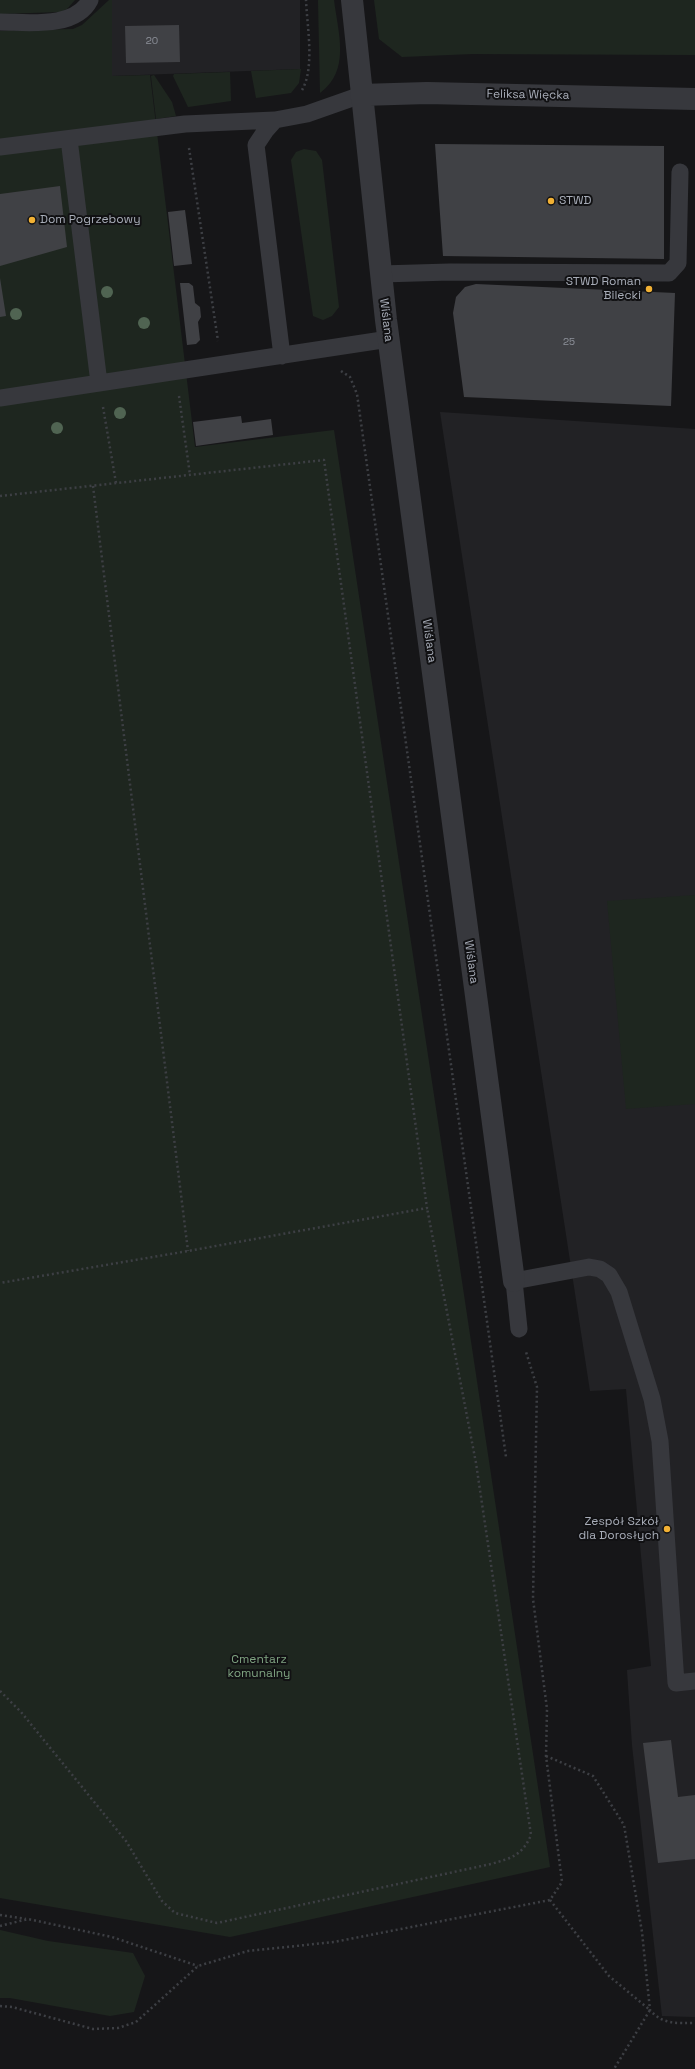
<!DOCTYPE html>
<html>
<head>
<meta charset="utf-8">
<style>
	body { margin:0 }
	canvas { display:block; background:#161618 }
</style>
</head>
<body>
<canvas width="695" height="2069"></canvas>
<script>
const g = document.querySelector('canvas').getContext('2d');
g.lineJoin = 'round';
function fill(path, color) {
  g.fillStyle = color;
  g.fill(path, 'evenodd');
}
function trace(path, color, width, dash) {
  g.strokeStyle = color;
  g.lineWidth = width;
  g.lineCap = dash ? 'butt' : 'round';
  g.setLineDash(dash || []);
  g.stroke(path);
}
function drawText(font, color, halo, rows, align = 'center') {
  g.font = font + ' "Space Grotesk",sans-serif';
  g.lineWidth = 4;
  g.setLineDash([]);
  g.textBaseline = 'middle';
  g.strokeStyle = halo;
  g.fillStyle = color;
  for (const [text, x, y, turn = 0] of rows) {
    g.save();
    g.translate(x, y);
    g.rotate((+turn || 0) * Math.PI / 180);
    g.textAlign = isNaN(turn) ? turn : align;
    if (halo) g.strokeText(text, 0, 0);
    g.fillText(text, 0, 0);
    g.restore();
  }
}
fill(new Path2D(`
	M112,0H300V69L112,76Z
	M440,412L695,429V2017L662,2016L632,1745L627,1670L651,1666L626,1389L590,1391Z`), '#222225');
fill(new Path2D(`
	M0,0H75L67,9L60,12L0,14Z
	M109,0H112V76L150,75L195,447L334,430L550,1867L230,1937L0,1898V31L73,29L82,25Z
	M318,0H334C338,33 351,70 320,93Z
	M374,0H695V55L472,54L402,57L379,39Z
	M301,69L299,83L291,93L256,98L251,71Z
	M230,72L231,101L188,107L173,76L174,74Z
	M154,75L172,102L176,116L156,119L151,76Z
	M304,149L316,151L322,160L339,307L332,316L323,320L313,316L291,160L296,152Z
	M695,895V1104L626,1109L607,901Z
	M0,1930L48,1941L133,1953L145,1976L134,2012L110,2016L10,1998H0Z`), '#1e261f');
fill(new Path2D(`
	M179,25L180,62L126,63L125,26Z
	M435,144L664,146V259L443,256Z
	M60,186L67,247L0,266V194Z
	M185,210L192,264L174,266L168,212Z
	M0,278L6,316L0,317Z
	M180,283H189L193,286L195,303L200,307L201,317L198,322L200,340L196,344L187,345Z
	M476,284L675,293L671,406L464,397L453,313L456,297L465,287Z
	M241,416L242,423L271,419L273,435L196,446L193,422Z
	M671,1740L678,1797L695,1795V1859L658,1863L643,1743Z`), '#404145');
trace(new Path2D(`
	M302,90C315,68 307,26 306,0
	M189,148L218,341
	M341,371L350,377L357,394L506,1457
	M179,396L190,475
	M103,407L116,483
	M93,486L188,1251
	M0,496L324,460L427,1208L188,1251L0,1283
	M0,1691L21,1712L126,1841L162,1901L175,1913L217,1923L491,1864C511,1858 522,1856 531,1835L476,1463L427,1208
	M546,1756L593,1776L624,1825L642,1932L650,2010C663,2025 677,2023 695,2023
	M550,1900L609,1976L650,2010L614,2069
	M0,1915L26,1919
	M0,1926L28,1919L112,1937L198,1966
	M0,2006L12,2007L93,2029L118,2028L136,2022L198,1966L248,1951L334,1942L550,1900L562,1882L546,1756L547,1709L533,1599L537,1387L526,1352`), '#3d3f44', 2.5, [2, 3]);
trace(new Path2D(`
	M0,22C28,22 75,29 90,0
	M69,139L99,383
	M0,147L185,124L275,120
	M381,274L450,272L669,273L678,263L680,172
	M282,356L256,145L266,130L275,120L307,114L361,95
	M0,398L389,339
	M519,1329L514,1281L589,1267L600,1269L609,1275L619,1292L652,1399L660,1441L676,1683L695,1681`), '#37383d', 17);
trace(new Path2D(`
	M352,0L386,320L514,1281
	M361,95L427,93L695,99`), '#37383d', 22);
g.fillStyle = '#506452';
for (const [x, y] of [
	[107,292],
	[16,314],
	[144,323],
	[120,413],
	[57,428]
]) {
  g.beginPath();
  g.arc(x, y, 6, 0, 2 * Math.PI);
  g.fill();
}
for (const [x, y, r, color] of [
	[551,201,4,"#f2b134"],
	[32,220,4,"#f2b134"],
	[649,289,4,"#f2b134"],
	[667,1529,4,"#f2b134"]
]) {
  const dot = new Path2D();
  dot.arc(x, y, r, 0, 2 * Math.PI);
  g.fillStyle = color;
  g.fill(dot);
  trace(dot, '#111113', 1.5);
}
drawText('10px', '#8e929b', null, [
	["20",152,41],
	["25",569,342]
]);
drawText('12px', '#a8adb8', '#111113', [
	["Feliksa Więcka",528,95,1],
	["Wiślana",386,320,83],
	["Wiślana",429,641,82],
	["Wiślana",471,962,82]
]);
drawText('12px', '#a8adb8', '#111113', [
	["STWD",559,201],
	["Dom Pogrzebowy",40,220],
	["STWD Roman",641,282,"right"],
	["Bilecki",641,296,"right"],
	["Zespół Szkół",659,1522,"right"],
	["dla Dorosłych",659,1536,"right"]
], 'left');
drawText('12px', '#7fa381', '#111113', [
	["Cmentarz",259,1660],
	["komunalny",259,1674]
]);
</script>
</body>
</html>
